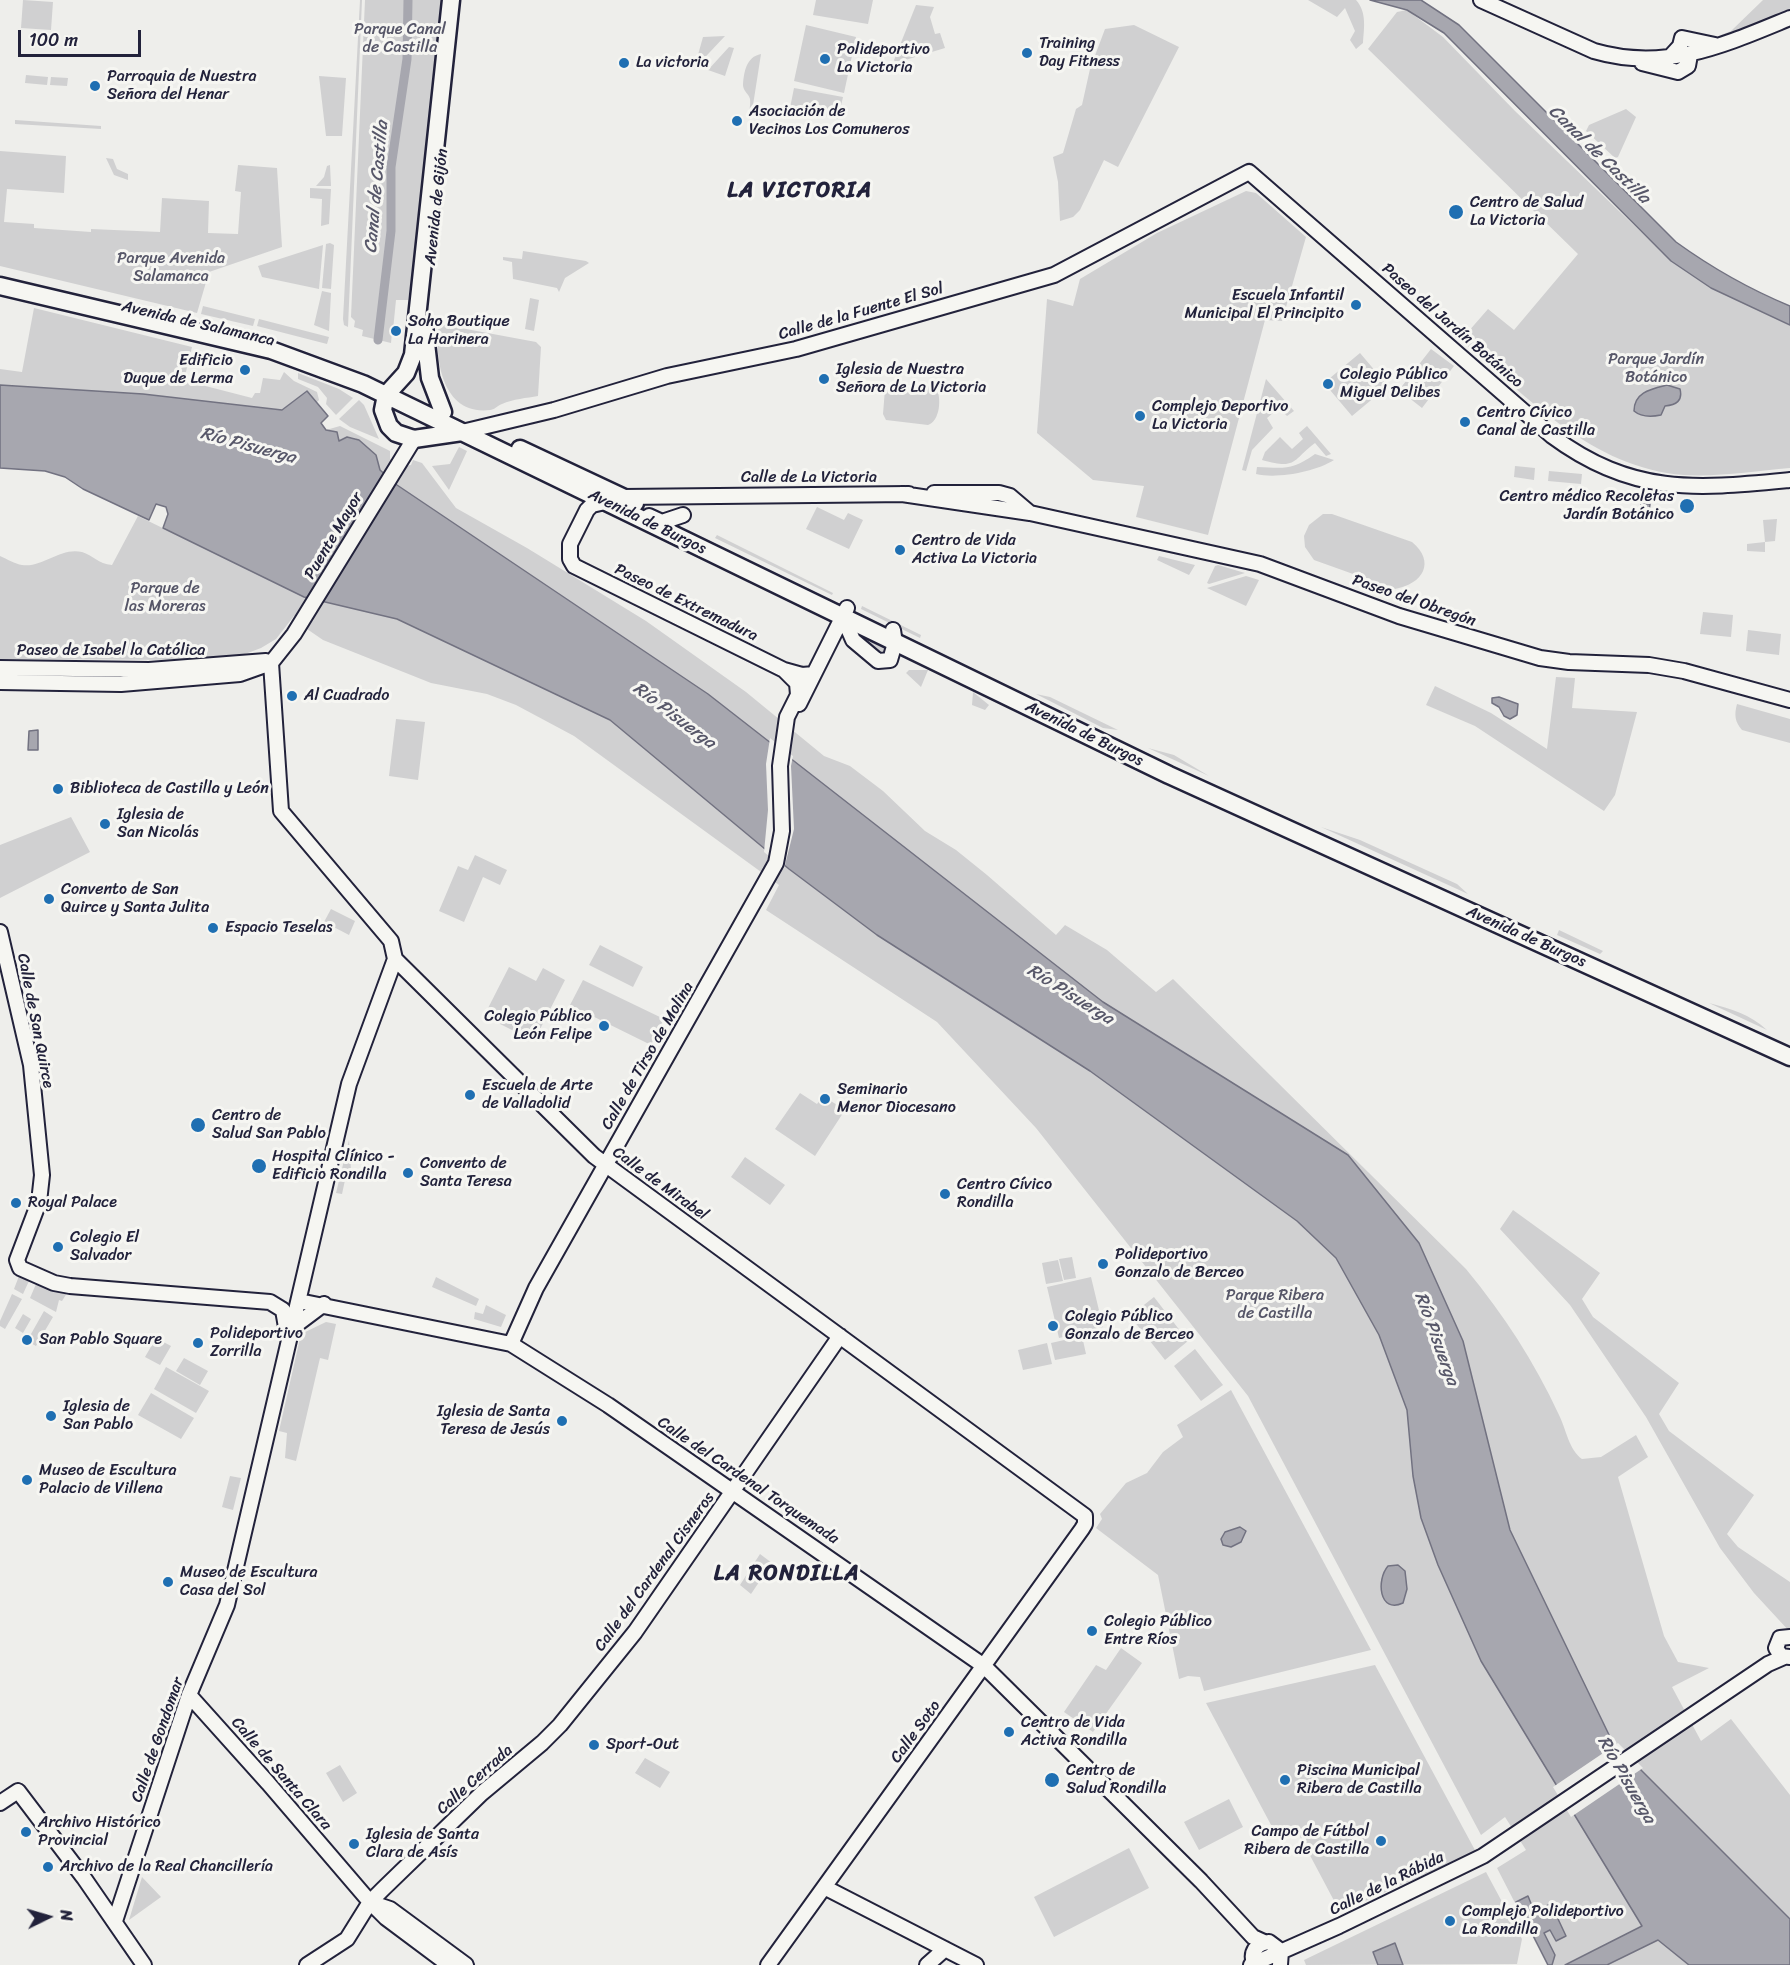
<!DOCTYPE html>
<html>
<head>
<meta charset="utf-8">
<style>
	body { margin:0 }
	#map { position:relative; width:1790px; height:1965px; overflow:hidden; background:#eeeeeb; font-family:Sriracha,sans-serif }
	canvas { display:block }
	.north { position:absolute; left:18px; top:1887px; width:60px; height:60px; -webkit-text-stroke:4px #f6f6f2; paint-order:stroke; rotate:85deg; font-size:16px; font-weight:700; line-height:24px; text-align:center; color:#22223b }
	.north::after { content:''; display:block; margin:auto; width:21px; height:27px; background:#22223b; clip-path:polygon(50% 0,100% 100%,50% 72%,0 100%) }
	.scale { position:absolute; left:18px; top:30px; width:123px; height:27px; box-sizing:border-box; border:3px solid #22223b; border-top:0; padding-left:8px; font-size:18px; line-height:21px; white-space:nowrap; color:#22223b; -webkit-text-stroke:4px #f6f6f2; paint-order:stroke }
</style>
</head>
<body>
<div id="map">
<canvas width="1790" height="1965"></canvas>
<div class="north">N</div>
<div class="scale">100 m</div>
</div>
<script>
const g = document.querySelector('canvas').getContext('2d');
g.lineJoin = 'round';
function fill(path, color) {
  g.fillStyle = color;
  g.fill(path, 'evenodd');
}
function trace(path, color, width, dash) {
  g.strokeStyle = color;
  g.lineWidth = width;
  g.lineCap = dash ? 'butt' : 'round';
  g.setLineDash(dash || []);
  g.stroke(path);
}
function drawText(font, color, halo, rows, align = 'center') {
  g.font = font + ' Sriracha,sans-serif';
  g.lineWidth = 6;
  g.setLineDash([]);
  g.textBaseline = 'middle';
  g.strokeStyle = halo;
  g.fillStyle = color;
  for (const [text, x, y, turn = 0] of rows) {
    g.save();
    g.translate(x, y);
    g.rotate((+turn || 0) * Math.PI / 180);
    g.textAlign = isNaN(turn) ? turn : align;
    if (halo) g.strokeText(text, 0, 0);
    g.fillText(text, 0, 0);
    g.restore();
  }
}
fill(new Path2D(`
	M23,0L53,2L51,30L21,28Z
	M360,0H362L348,327L344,325L343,319Z
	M365,0H442L412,277L408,300H396L393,330H390L392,332L391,343L362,336L363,330L354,327L355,321L351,317Z
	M816,0H873L868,24L813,15Z
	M1308,0H1356C1367,12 1364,28 1363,43L1356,49L1350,40L1355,31L1345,8L1337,17Z
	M1763,0H1790V13L1720,41L1721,35L1731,31Z
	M916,5L934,7L930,17L935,34L940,33L945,48L902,61L905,70L900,71L894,60Z
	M1407,10L1443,37L1515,111L1671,261L1711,288L1790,325V468C1755,471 1719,477 1684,475C1592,468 1527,397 1461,340L1488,309L1514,330L1578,254L1368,49L1397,12Z
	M806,25L856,37L844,93L794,81Z
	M1134,25L1179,47L1118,167L1104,160L1080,210L1073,217L1060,221L1058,182L1053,157L1063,153L1076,109L1082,105L1090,69L1105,29Z
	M725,36L694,69L703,37Z
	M729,47L734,48L725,76L708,70Z
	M761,54L751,118C748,110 751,106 750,99C749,94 743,91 743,85C744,72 746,57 761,54Z
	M26,75L48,77L47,85L25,83Z
	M319,76L346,78L342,136H326Z
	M51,77L68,78L67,86L50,85Z
	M794,88L843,97L838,119L790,108Z
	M1626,109L1636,117L1618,157L1615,158L1586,131L1589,125Z
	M15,120L101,126V129L15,124Z
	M0,151L66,156L64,193L7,189L4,222L34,224V228L91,232V229L160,232L162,198L209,201L208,233L238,234L241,192L235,191L238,165L277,168L282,247L209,272L197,313L0,266Z
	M106,158L113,159L117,169L128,174V180L114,175Z
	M330,165L331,186H316L324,177L327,166Z
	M310,188L331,189L329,224L321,226L322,199L310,198Z
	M1246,191L1256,193L1306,237L1282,321L1265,320L1208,535L1136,517L1144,486L1093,480L1037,433L1047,299L1073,306L1080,279L1157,233Z
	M330,243L334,245L331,289L322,288L326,244Z
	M323,245L319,289L262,277L258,266Z
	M523,251L586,261L589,263L565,278L559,292L557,288L513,279L512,262L503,260V257L522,259Z
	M322,291L331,293L329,331L314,325Z
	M530,298L539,300L534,331L525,329Z
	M203,306L255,319L253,326L201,314Z
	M34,308L192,347L184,380L190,382L252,398L255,393H260L263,378L280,380L284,372L294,381L317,392L319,400L316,403L306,391L282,410L143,394L0,385V369L22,372Z
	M259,319L329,337L327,344L257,326Z
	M439,324L536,342L541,347L538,396C527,398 513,399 502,404C497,406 494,410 490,410C442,416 434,358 439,324Z
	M1431,349L1454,366L1422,408L1399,390Z
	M1360,353L1388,386L1352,416L1324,383Z
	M298,373L339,389L353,398L336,415L326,404L327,398L318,387L298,379Z
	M1266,379L1294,411L1287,416L1279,408L1267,418L1273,428L1252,450L1246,471L1242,470Z
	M895,383L936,387C942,398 940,421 928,425L886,420L883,414L885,389Z
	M359,400L364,405L379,439L350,427L339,419Z
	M340,426L390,451V459L405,466L411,465L413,460L422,463L456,508L527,548L646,621L746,692L824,756L850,766L883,791L925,831L956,850L987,875L1056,935L1065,925L1107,950L1156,992L1173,979L1466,1269C1504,1315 1534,1361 1559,1415C1566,1429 1569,1450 1582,1459L1601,1457L1636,1435L1648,1457L1618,1477L1664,1636L1678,1662L1709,1668L1672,1687L1701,1741L1731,1719L1790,1795V1919L1612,1741L1510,1530L1463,1341L1348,1155L1103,1002L708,694L397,485L380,470L376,455L355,438L347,437L339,441L326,430Z
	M1307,426L1331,454L1326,456L1315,443C1292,460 1298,470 1262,460L1265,452L1280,437L1292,449L1303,439L1299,433Z
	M459,447L467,451L449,490L432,466L450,464Z
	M1315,454L1334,460C1315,472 1277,479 1256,474L1257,467C1284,468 1291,471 1315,454Z
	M1515,466L1535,468L1534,480L1514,477Z
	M1549,471L1582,474L1581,484L1548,481Z
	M817,507L844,520L848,513L863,520L849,549L806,529Z
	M1323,514H1332L1412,542C1436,562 1423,584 1395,589L1314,560L1305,547L1304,536L1309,525Z
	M138,516L304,597L397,619L610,720L789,869L877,935L1090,1071L1297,1221L1336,1258L1379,1335L1407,1410L1413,1476L1421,1518L1438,1565L1481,1661L1643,1926L1564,1965H1547L1497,1868L1526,1850L1505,1817L1481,1835L1248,1396L1036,1128L937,1022L766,910L779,885L574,736L516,705L487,694L431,683L323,640L307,629L309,625L294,616L276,639L261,648L237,657L198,660L0,659V556C7,559 15,564 22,565C43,568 60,547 82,552C93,555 98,564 112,565Z
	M1777,519L1775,541L1765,542V552L1747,551V544L1765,542L1763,520Z
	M717,535L833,593L832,595L715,538Z
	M1159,556L1195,565L1189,575L1157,560Z
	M1218,565L1245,573L1209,584L1207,583L1215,566Z
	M1246,576L1259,580L1246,606L1207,588Z
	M862,606L921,635L920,638L861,609Z
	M1703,612L1733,615L1731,637L1700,634Z
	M854,629L890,645L889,651L883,657L855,636Z
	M1748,630L1781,634L1779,655L1746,651Z
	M909,670H928L921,687L906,673Z
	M1556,677L1575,678L1572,708L1637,712L1615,795L1604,811L1475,726L1426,705L1435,686L1491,713L1547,749Z
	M973,692L989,705L985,710L972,705Z
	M1036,694L1050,697L1118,730L1103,728Z
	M1737,704L1790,719V743L1742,730C1735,722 1734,715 1737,704Z
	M396,719L425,722L418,780L389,776Z
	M1148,748L1174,755L1209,776Z
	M71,817L90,852L0,898V845Z
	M1321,827L1360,840L1457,884L1468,894Z
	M475,855L507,870L500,885L483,877L464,922L439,911L458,866L468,870Z
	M331,909L355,921L349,935L324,922Z
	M1559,930L1603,951L1600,954L1557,935Z
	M600,945L643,967L633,987L589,965Z
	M509,967L536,981L543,968L565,980L534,1041L484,1016Z
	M583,980L664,1019L651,1045L570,1005Z
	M1709,1003C1731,1009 1750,1014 1767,1030Z
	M800,1093L817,1104L823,1096L845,1110L815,1156L775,1129Z
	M349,1140L351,1170L347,1171L342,1194L336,1193Z
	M745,1157L785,1185L770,1205L731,1177Z
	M1513,1210L1600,1273L1582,1299L1593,1317L1679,1383L1659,1414L1669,1431L1754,1495L1727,1534L1738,1547L1790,1582V1632L1754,1593L1720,1548L1646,1417L1570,1305L1500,1229Z
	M1072,1257L1076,1278L1064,1280L1059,1259Z
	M1058,1260L1063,1281L1046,1284L1042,1263Z
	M19,1276L29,1281L23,1294L14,1289Z
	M436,1277L479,1299L476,1306L432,1287Z
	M1091,1277L1103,1327L1059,1338L1047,1287Z
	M36,1284L67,1293L62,1301L59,1300L56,1312L30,1298Z
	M12,1294L22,1299L5,1329L0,1326V1321Z
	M1154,1297L1188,1341L1165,1360L1130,1316Z
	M486,1305L506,1315L501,1327L474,1319L475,1312L483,1314Z
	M44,1311L53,1317L36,1346L27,1341Z
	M23,1314L31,1319L23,1333L15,1328Z
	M326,1322L336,1324L328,1360L320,1358L296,1461L285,1458L287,1433L279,1431L301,1334Z
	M1082,1336L1086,1354L1055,1360L1051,1343Z
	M156,1338L171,1346L160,1365L145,1357Z
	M1047,1343L1052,1364L1023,1370L1018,1350Z
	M1195,1349L1223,1385L1201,1401L1174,1366Z
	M184,1358L208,1371L200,1385L176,1371Z
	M166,1367L209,1391L196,1413L154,1389Z
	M1231,1390L1371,1650L1204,1691L1200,1677L1188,1676L1179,1679L1158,1575L1096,1528L1102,1519L1100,1514L1126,1483L1147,1473L1163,1452L1183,1437L1177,1425Z
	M151,1393L194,1418L181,1439L138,1415Z
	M230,1476L241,1478L233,1510L222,1507Z
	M760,1554L772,1563L751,1594L740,1585Z
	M1121,1648L1142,1663L1093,1732L1064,1712L1096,1665L1106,1670Z
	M1375,1665L1476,1852L1340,1912L1296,1829L1278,1838L1206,1703Z
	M645,1758L670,1772L660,1788L635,1773Z
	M340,1765L357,1793L343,1802L326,1773Z
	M1229,1799L1243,1827L1199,1850L1184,1822Z
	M1129,1848L1149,1888L1054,1937L1034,1897Z
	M1486,1872L1522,1939L1517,1964L1306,1965L1304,1960Z
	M142,1877L161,1897L129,1920Z
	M1658,1940L1689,1965H1607Z`), '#d0d0d1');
const water = new Path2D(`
	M1370,0H1421L1459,25L1676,242C1712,268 1749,289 1790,306V325L1711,288L1671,261L1444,33L1407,10Z
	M0,385L143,394L282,410L307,391L328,416L321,423L326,430L337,432L339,441L347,437L359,440L376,455L380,470L397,485L708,694L1103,1002L1348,1155L1419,1243L1463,1341L1510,1530L1612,1741L1790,1919V1965H1689L1658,1940L1607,1965H1565L1642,1926L1481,1661L1438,1565L1421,1518L1413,1476L1407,1410L1379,1335L1336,1258L1297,1221L1090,1071L877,935L789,869L610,720L397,619L304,597L163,528L168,514L166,507L156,504L149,520L83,489L65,477L45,471L0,468Z
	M1667,385L1680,389C1683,401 1676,405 1665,406L1661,415C1651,417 1641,417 1634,411C1634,392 1651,389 1667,385Z
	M1641,503L1650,504L1648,520L1640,519Z
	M1499,697L1518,704L1517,715L1510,719L1504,716L1499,707L1492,703V698Z
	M38,730V750H28L29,731Z
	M1240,1527L1246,1531L1241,1542L1231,1547L1223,1545L1221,1539L1225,1532Z
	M1398,1565L1405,1571L1407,1589L1403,1603C1379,1614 1376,1580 1388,1566Z
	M1528,1896L1534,1911L1551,1904L1566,1936L1556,1941L1550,1930L1544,1933L1555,1955L1552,1965H1548L1516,1902Z
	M1395,1943L1403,1965H1378L1373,1952Z`);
fill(water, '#a7a7af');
trace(water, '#727281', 1.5);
fill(new Path2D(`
	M770,738L793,756L791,766L794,829L784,869L764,852L768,810L766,764Z
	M1618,1743L1643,1768L1571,1817L1553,1787Z`), '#eeeeeb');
trace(new Path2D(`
	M378,340L391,231V167L407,59L408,0`), '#a7a7af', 9);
const secondary = new Path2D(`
	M1481,0L1594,51C1666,72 1724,45 1790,18
	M1669,58L1680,46L1682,38L1715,45
	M1642,63L1678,72L1688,66L1690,55
	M462,432L554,410L667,376L796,349L1054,275L1249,172L1552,436C1633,496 1696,489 1790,480
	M934,493H999L1010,496L1030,513
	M902,494L1030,513L1260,564L1399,616L1540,658L1569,662L1649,665L1684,671L1790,700
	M623,497L909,494
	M605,502L592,505L587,510L570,544V559L574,566L784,670L802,675L814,674
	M649,516L662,522L683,515
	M843,617L853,640L878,661L890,660L895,643L893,630
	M271,663L281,811L391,941L395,959L594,1156L1085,1516V1524L1082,1529L768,1965
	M0,668L149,670L266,661
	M0,682L121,684L240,674L271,663L294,634L414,439
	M799,704L847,608
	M0,932L31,1065L42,1175L39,1202L17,1260L20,1268L54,1283L70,1286L270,1302L283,1310L287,1333
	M299,1301L511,1344L608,1405L984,1666L1201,1881L1253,1937L1264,1942
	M292,1328L324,1304
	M511,1344L536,1288L776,863L782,831L780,766L787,717L798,695L797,683L784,670
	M1790,1637L1780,1638L1776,1648L1781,1656L1790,1657
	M189,1695L268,1783L370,1902L386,1918L449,1965
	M0,1803L18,1791L84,1878L144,1965
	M826,1888L976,1965
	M375,1904L390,1909L466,1965
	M115,1921L189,1695L227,1605L349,1084L395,959
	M307,1965L347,1939L370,1902L383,1889L482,1793L542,1743L560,1725L635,1632L840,1336
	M927,1965L945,1949
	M1251,1965L1339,1926L1483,1856L1768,1664L1784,1657
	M1255,1965C1249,1953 1256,1943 1269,1942L1281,1951L1280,1965`);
const highway = new Path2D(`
	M451,0L413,355L406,373L386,395L383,410L389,426L396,433L414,439L462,432
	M0,286L271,350L363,384L1169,775L1790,1057
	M424,326L430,378L443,412
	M520,449L635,503`);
trace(secondary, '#22223b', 18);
trace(highway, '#22223b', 21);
trace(secondary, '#f6f6f2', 14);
trace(highway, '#f6f6f2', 16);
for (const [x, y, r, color] of [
	[1027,53,6,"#1f6fb2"],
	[825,59,6,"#1f6fb2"],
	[624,63,6,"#1f6fb2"],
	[95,86,6,"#1f6fb2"],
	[737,121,6,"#1f6fb2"],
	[1456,212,8,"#1f6fb2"],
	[1356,305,6,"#1f6fb2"],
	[396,331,6,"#1f6fb2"],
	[245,370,6,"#1f6fb2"],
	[824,379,6,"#1f6fb2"],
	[1328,384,6,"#1f6fb2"],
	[1140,416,6,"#1f6fb2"],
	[1465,422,6,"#1f6fb2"],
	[1687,506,8,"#1f6fb2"],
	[900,550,6,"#1f6fb2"],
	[292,696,6,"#1f6fb2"],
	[58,789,6,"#1f6fb2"],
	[105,824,6,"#1f6fb2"],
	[49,899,6,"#1f6fb2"],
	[213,928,6,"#1f6fb2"],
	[604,1026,6,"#1f6fb2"],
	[470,1095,6,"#1f6fb2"],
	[825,1099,6,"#1f6fb2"],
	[198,1125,8,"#1f6fb2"],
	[259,1166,8,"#1f6fb2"],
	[408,1173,6,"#1f6fb2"],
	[945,1194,6,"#1f6fb2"],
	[16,1203,6,"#1f6fb2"],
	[58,1247,6,"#1f6fb2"],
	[1103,1264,6,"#1f6fb2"],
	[1053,1326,6,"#1f6fb2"],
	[27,1340,6,"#1f6fb2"],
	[198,1343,6,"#1f6fb2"],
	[51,1416,6,"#1f6fb2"],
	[562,1421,6,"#1f6fb2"],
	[27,1480,6,"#1f6fb2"],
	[168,1582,6,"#1f6fb2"],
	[1092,1631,6,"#1f6fb2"],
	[1009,1732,6,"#1f6fb2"],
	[594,1745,6,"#1f6fb2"],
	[1052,1780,8,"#1f6fb2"],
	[1285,1780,6,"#1f6fb2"],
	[26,1832,6,"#1f6fb2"],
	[1381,1841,6,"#1f6fb2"],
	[354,1844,6,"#1f6fb2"],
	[48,1867,6,"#1f6fb2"],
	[1450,1921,6,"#1f6fb2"]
]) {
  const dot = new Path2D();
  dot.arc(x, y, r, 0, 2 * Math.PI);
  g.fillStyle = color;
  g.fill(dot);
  trace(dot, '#f6f6f2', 2);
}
drawText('16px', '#565668', '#f6f6f2', [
	["Parque Canal",400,30],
	["de Castilla",400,48],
	["Parque Avenida",171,259],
	["Salamanca",171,277],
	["Parque Jardín",1656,360],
	["Botánico",1656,378],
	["Parque de",165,589],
	["las Moreras",165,607],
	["Parque Ribera",1275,1296],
	["de Castilla",1275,1314]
]);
drawText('16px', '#22223b', '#f6f6f2', [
	["Training",1039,44],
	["Day Fitness",1039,62],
	["Polideportivo",837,50],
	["La Victoria",837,68],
	["La victoria",636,63],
	["Parroquia de Nuestra",107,77],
	["Señora del Henar",107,95],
	["Asociación de",749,112],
	["Vecinos Los Comuneros",749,130],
	["Centro de Salud",1470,203],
	["La Victoria",1470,221],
	["Escuela Infantil",1344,296,"right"],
	["Municipal El Principito",1344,314,"right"],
	["Soho Boutique",408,322],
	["La Harinera",408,340],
	["Edificio",233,361,"right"],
	["Duque de Lerma",233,379,"right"],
	["Iglesia de Nuestra",836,370],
	["Señora de La Victoria",836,388],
	["Colegio Público",1340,375],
	["Miguel Delibes",1340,393],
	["Complejo Deportivo",1152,407],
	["La Victoria",1152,425],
	["Centro Cívico",1477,413],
	["Canal de Castilla",1477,431],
	["Centro médico Recoletas",1674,497,"right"],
	["Jardín Botánico",1674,515,"right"],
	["Centro de Vida",912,541],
	["Activa La Victoria",912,559],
	["Al Cuadrado",304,696],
	["Biblioteca de Castilla y León",70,789],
	["Iglesia de",117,815],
	["San Nicolás",117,833],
	["Convento de San",61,890],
	["Quirce y Santa Julita",61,908],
	["Espacio Teselas",225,928],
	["Colegio Público",592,1017,"right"],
	["León Felipe",592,1035,"right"],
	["Escuela de Arte",482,1086],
	["de Valladolid",482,1104],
	["Seminario",837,1090],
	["Menor Diocesano",837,1108],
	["Centro de",212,1116],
	["Salud San Pablo",212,1134],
	["Hospital Clínico -",272,1157],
	["Edificio Rondilla",272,1175],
	["Convento de",420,1164],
	["Santa Teresa",420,1182],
	["Centro Cívico",957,1185],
	["Rondilla",957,1203],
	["Royal Palace",28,1203],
	["Colegio El",70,1238],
	["Salvador",70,1256],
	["Polideportivo",1115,1255],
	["Gonzalo de Berceo",1115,1273],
	["Colegio Público",1065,1317],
	["Gonzalo de Berceo",1065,1335],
	["Polideportivo",210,1334],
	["Zorrilla",210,1352],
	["San Pablo Square",39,1340],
	["Iglesia de",63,1407],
	["San Pablo",63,1425],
	["Iglesia de Santa",550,1412,"right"],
	["Teresa de Jesús",550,1430,"right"],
	["Museo de Escultura",39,1471],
	["Palacio de Villena",39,1489],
	["Museo de Escultura",180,1573],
	["Casa del Sol",180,1591],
	["Colegio Público",1104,1622],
	["Entre Ríos",1104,1640],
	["Centro de Vida",1021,1723],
	["Activa Rondilla",1021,1741],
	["Sport-Out",606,1745],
	["Centro de",1066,1771],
	["Salud Rondilla",1066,1789],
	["Piscina Municipal",1297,1771],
	["Ribera de Castilla",1297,1789],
	["Archivo Histórico",38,1823],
	["Provincial",38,1841],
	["Campo de Fútbol",1369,1832,"right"],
	["Ribera de Castilla",1369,1850,"right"],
	["Iglesia de Santa",366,1835],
	["Clara de Asís",366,1853],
	["Archivo de la Real Chancillería",60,1867],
	["Complejo Polideportivo",1462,1912],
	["La Rondilla",1462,1930]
], 'left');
drawText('16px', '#22223b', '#f6f6f2', [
	["Avenida de Gijón",437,207,-84],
	["Calle de la Fuente El Sol",861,312,-16],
	["Avenida de Salamanca",198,324,13],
	["Paseo del Jardín Botánico",1452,326,41],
	["Calle de La Victoria",809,478],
	["Avenida de Burgos",647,522,26],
	["Puente Mayor",334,536,-59],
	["Paseo del Obregón",1414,601,19],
	["Paseo de Extremadura",686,603,26],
	["Paseo de Isabel la Católica",111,651],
	["Avenida de Burgos",1084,734,26],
	["Avenida de Burgos",1526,937,24],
	["Calle de San Quirce",35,1021,79],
	["Calle de Tirso de Molina",648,1056,-60],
	["Calle de Mirabel",660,1184,36],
	["Calle del Cardenal Torquemada",748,1481,34],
	["Calle del Cardenal Cisneros",655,1572,-54],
	["Calle Soto",916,1732,-54],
	["Calle de Gondomar",158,1740,-71],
	["Calle de Santa Clara",281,1774,49],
	["Calle Cerrada",475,1780,-42],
	["Calle de la Rábida",1387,1884,-26]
]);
drawText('italic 18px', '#575769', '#f6f6f2', [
	["Canal de Castilla",1599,155,44],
	["Canal de Castilla",377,187,-85],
	["Río Pisuerga",248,446,15],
	["Río Pisuerga",674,716,37],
	["Río Pisuerga",1070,995,32],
	["Río Pisuerga",1436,1339,70],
	["Río Pisuerga",1626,1780,60]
]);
g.letterSpacing = '1.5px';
drawText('bold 22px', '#22223b', '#f6f6f2', [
	["LA VICTORIA",800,191],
	["LA RONDILLA",787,1574]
]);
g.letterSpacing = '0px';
</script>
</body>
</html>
